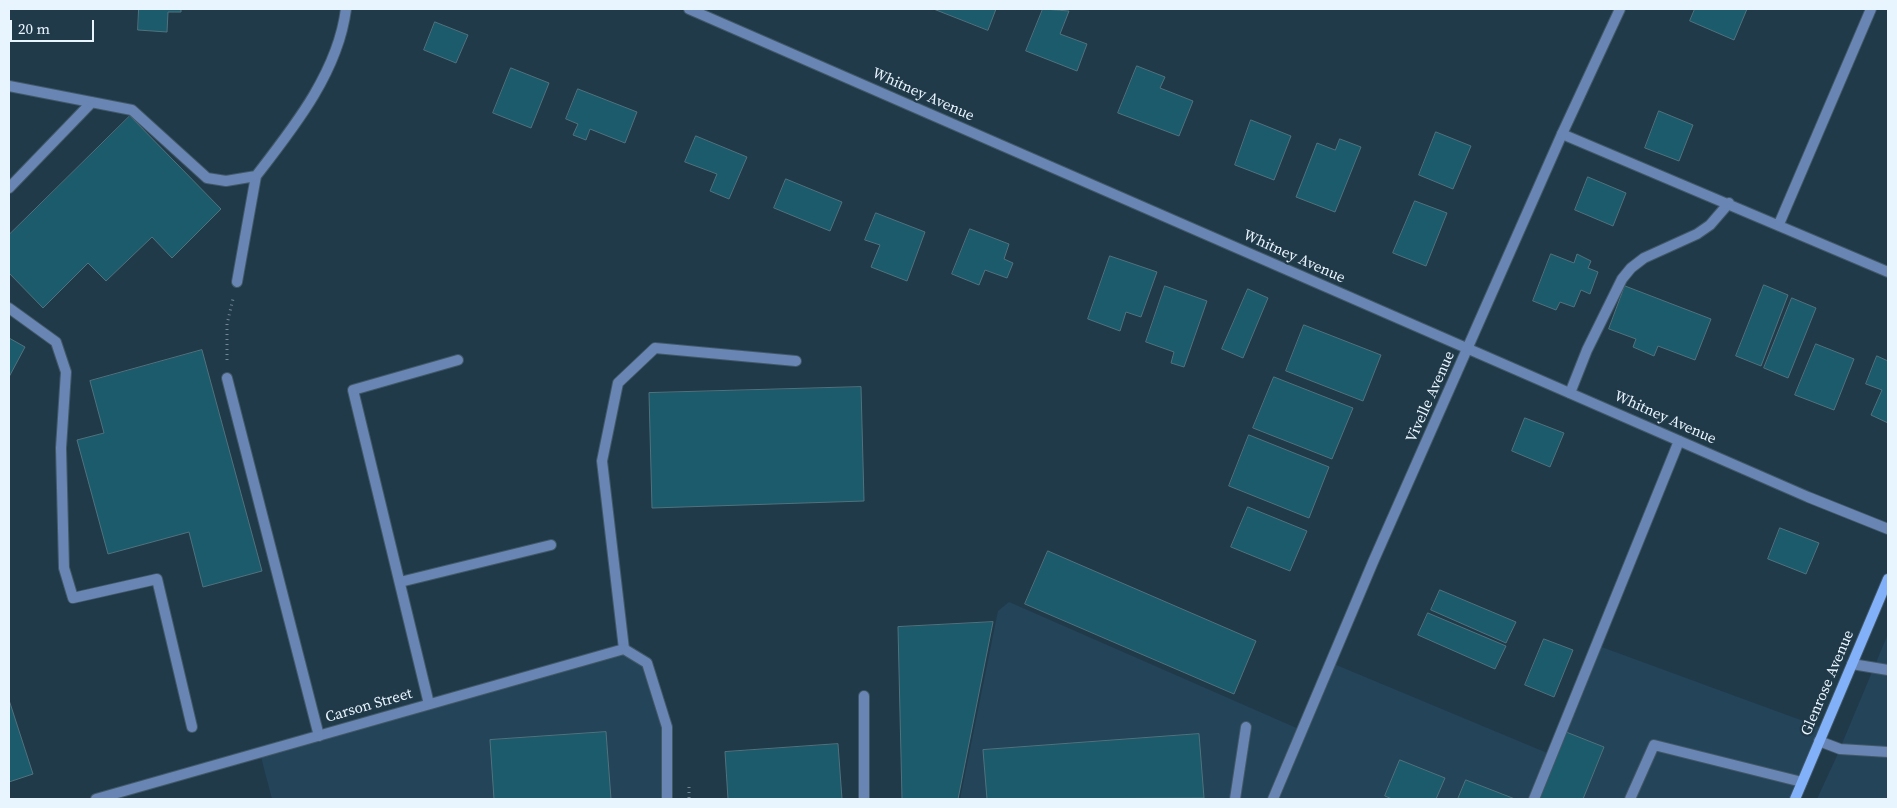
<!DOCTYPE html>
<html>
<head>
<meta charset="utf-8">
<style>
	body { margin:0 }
	#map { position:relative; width:1897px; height:808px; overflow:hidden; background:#213a4a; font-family:"Source Serif 4",serif }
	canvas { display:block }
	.frame { position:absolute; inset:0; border:10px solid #e9f5fe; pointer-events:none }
	.scale { position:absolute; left:10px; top:20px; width:84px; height:22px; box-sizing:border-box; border:2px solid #e9f5fe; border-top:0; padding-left:6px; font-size:15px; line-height:18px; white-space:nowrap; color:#e9f5fe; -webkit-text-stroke:4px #213a4a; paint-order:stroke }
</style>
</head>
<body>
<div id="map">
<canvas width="1897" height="808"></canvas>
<div class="frame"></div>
<div class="scale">20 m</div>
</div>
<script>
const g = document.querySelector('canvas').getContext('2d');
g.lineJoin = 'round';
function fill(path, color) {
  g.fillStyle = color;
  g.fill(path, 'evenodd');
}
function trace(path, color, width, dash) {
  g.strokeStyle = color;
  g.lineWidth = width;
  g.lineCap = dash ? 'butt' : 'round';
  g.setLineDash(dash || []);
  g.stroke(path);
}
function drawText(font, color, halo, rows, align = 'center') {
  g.font = font + ' "Source Serif 4",serif';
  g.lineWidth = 4.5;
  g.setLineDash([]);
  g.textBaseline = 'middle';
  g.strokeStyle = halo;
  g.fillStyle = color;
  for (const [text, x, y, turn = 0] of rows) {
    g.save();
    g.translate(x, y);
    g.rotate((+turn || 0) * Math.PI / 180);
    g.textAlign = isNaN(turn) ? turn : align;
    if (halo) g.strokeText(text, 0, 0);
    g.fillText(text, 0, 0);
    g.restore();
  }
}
fill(new Path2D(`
	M1009,602L1301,730L1329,662L1552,755L1596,645L1825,729L1795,799H960L998,611Z
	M1888,634V799H1817L1836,758Z
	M624,649L647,663L667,727V799H272L260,753Z`), '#244459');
const building = new Path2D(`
	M139,9H181V12H168L167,32L138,30Z
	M934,9H996L988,30Z
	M1043,9L1069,11L1060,34L1087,44L1077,71L1026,51Z
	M1695,9H1747L1734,40L1690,21Z
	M435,22L468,35L456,63L424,50Z
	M1137,66L1165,77L1160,88L1193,101L1179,136L1118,113Z
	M511,68L549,83L531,128L493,113Z
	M578,89L637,112L625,143L590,129L586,140L573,135L578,124L566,119Z
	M1659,111L1693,125L1679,161L1645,148Z
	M130,116L221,209L172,258L152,237L106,281L88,263L43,308L9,273V235Z
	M1251,120L1291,136L1274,180L1235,165Z
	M1436,132L1471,146L1453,189L1419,175Z
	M696,136L747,157L729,199L710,191L717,174L685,162Z
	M1340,139L1361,147L1335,212L1296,197L1317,143L1335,150Z
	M1588,177L1626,193L1613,226L1575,210Z
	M786,179L842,202L830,231L774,208Z
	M1415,201L1447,213L1426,266L1393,253Z
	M876,213L925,232L907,281L871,267L880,245L865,240Z
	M970,229L1009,244L1004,259L1013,263L1007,278L985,270L979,285L952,274Z
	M1551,254L1574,263L1577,254L1591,261L1588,268L1598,272L1590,294L1581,290L1574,307L1560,302L1556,310L1533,301Z
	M1110,256L1157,272L1141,317L1126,312L1120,331L1088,319Z
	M1764,285L1788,295L1761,366L1736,356Z
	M1165,286L1207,301L1184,367L1171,363L1174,352L1146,342Z
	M1625,286L1711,319L1695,360L1658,346L1654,356L1633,347L1636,339L1609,329Z
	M1248,289L1268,298L1243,358L1222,349Z
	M1792,298L1816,308L1788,378L1764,368Z
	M1304,325L1381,355L1363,401L1286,371Z
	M9,338L25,347L9,377Z
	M1816,344L1854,359L1834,410L1795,395Z
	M202,350L262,571L203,587L189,532L108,554L77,440L104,433L90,381Z
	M1877,356L1888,361V423L1871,415L1882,390L1866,384Z
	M1274,377L1353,408L1332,459L1253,428Z
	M861,387L864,501L652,508L649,393Z
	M1525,418L1564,433L1550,467L1512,451Z
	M1249,435L1329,467L1309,518L1229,486Z
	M1248,507L1307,531L1290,571L1231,547Z
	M1780,528L1819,543L1806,574L1768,559Z
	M1048,551L1256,641L1234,694L1025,604Z
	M1440,590L1516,622L1506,643L1431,610Z
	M1428,613L1506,646L1495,669L1418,635Z
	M993,622L958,799H902L898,627Z
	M1544,639L1573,650L1554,697L1525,685Z
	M9,700L33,774L9,782Z
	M606,732L611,799H494L490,740Z
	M1566,732L1604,747L1583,799H1539Z
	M1199,734L1204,798L987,799L983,750Z
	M838,744L842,799H728L725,752Z
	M1400,760L1445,778L1436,799H1392L1385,796Z
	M1466,780L1515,799H1458Z`);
fill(building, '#1b5b6b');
trace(building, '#50727d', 1);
const lane = new Path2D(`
	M9,86L132,110L207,178L226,181L256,176C294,127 338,72 346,9
	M1562,134L1888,272
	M9,188L92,102
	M1779,224L1871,9
	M237,282L256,176
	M9,308L56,342L66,372L61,448L64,568L73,598L157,579L192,727
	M227,378L319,736
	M1570,393L1587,350L1622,279L1631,268L1644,258L1697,234L1710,225L1729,203
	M624,649L602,461L618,383L655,348L796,361
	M1852,664L1888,670
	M1819,741L1840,749L1888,752
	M864,799V696
	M1235,799L1246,727
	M1534,799L1679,441
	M1630,799L1654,745L1802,782`);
const street = new Path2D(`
	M689,9L1808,497L1888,529
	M400,582L551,545
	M429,704L353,390L458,360
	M96,799L624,649L647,663L667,727V799
	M1273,799L1373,562L1562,134L1620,9`);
const secondary = new Path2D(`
	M1795,799L1888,579`);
trace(lane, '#415867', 12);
trace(street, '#415867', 12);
trace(secondary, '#415867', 12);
trace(new Path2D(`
	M227,360V324L233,299
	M689,787V799`), '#738694', 3, [1, 4]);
trace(lane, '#6885b3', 10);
trace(street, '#6885b3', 10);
trace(secondary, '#82b1fa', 10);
drawText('15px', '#e9f5fe', '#213a4a', [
	["Whitney Avenue",923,95,24],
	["Whitney Avenue",1294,257,24],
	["Vivelle Avenue",1431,397,-66],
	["Whitney Avenue",1665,418,24],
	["Glenrose Avenue",1828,683,-67],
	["Carson Street",369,706,-16]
]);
</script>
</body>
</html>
